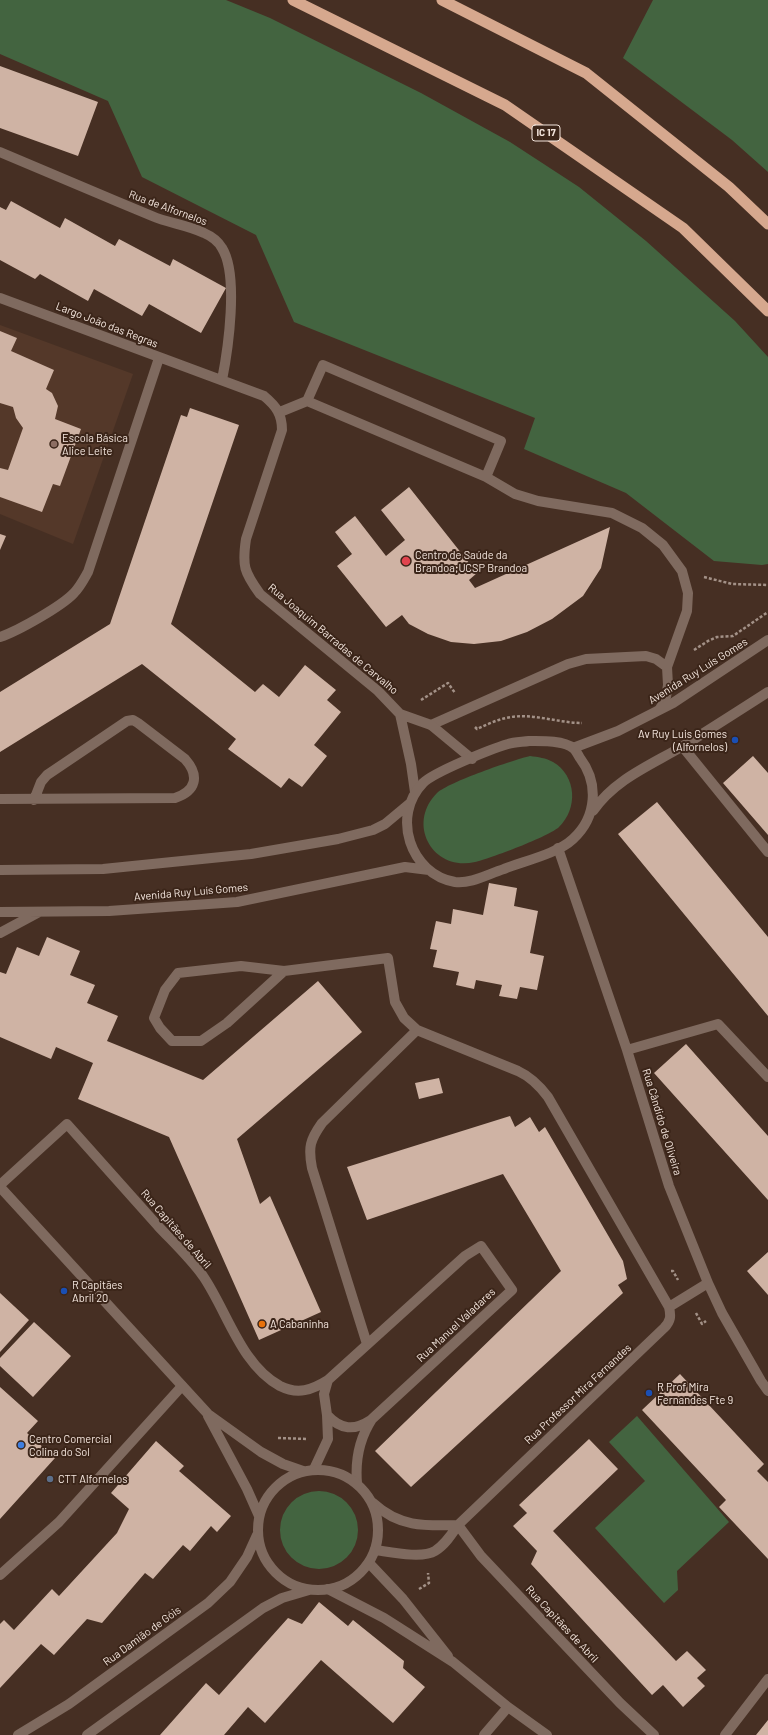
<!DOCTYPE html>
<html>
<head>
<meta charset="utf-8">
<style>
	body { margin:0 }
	canvas { display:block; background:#462f23 }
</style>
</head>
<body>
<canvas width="768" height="1735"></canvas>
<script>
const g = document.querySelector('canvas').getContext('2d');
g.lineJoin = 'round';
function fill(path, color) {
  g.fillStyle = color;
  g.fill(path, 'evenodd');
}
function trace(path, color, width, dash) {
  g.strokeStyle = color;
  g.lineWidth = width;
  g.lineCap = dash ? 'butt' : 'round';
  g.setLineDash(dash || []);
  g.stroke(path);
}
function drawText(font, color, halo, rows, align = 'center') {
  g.font = font + ' Barlow,sans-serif';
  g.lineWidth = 4;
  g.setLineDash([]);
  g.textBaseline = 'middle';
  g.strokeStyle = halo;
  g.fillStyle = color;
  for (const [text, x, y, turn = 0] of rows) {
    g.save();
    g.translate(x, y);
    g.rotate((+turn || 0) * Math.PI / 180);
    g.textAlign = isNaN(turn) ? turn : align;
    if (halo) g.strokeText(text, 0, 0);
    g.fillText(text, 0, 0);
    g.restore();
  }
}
fill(new Path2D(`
	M0,325L133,374L73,544L0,514Z`), '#543829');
fill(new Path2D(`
	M0,0H226L270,18L421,93L510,142L579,187L646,241L735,321L768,357V564L762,565L714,561L626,493L524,449L535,418L294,322L256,235L142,177L108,101L0,54Z
	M653,0H768V172L732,140L623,58Z
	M530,756C538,757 546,758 553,762C577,776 578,809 559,827C550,836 489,859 475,862C433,872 406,824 437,793C449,782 513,760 530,756Z
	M637,1416L729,1522L677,1571L678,1590L664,1603L595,1528L645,1481L609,1442Z
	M280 1530a39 39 0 1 1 78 0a39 39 0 1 1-78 0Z`), '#436440');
fill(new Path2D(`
	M0,66L98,102L78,156L0,128Z
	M11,201L60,228L65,218L115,246L119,239L170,266L173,259L226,288L201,333L149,304L142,316L94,289L88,301L40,274L35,279L0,260V207L6,210Z
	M0,331L17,338L11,351L54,370L46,389L52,393L58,406L55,419L81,429L60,486L53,484L42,512L0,497V468L8,470L23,428L16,418L13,407L0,403Z
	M190,408L239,425L171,624L255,692L263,684L279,697L305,665L336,690L327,700L341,712L314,745L327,756L302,787L289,778L281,788L228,749L236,739L142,664L0,752V692L110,624L181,415L187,417Z
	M409,487L477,573L469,580L475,588L610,527L601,568L583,596L552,619L527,632L501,641L474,644L451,642L428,634L409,624L402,615L386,627L337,566L352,554L335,532L355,516L386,556L405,540L381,510Z
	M0,534L6,536L0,550Z
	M753,756L768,773V835L723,783Z
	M657,802L768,937V1016L618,834Z
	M489,883L517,888L514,906L538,911L530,953L544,956L537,990L520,987L517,999L499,996L502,985L476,980L474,989L456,985L459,972L433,967L437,950L430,949L436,921L451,924L453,909L483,915Z
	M47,937L80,951L70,975L95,985L87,1003L118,1016L107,1041L203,1080L318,981L362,1032L237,1139L260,1204L270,1196L321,1312L259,1340L169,1137L78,1099L93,1063L56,1047L51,1059L0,1037V972L6,974L17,947L39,956Z
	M686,1044L768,1136V1200L654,1073Z
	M439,1078L443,1093L419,1099L415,1083Z
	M510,1116L515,1127L530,1117L539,1132L545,1127L623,1261L627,1279L618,1285L623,1293L411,1487L375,1451L561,1271L503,1174L367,1220L347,1167Z
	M768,1252V1295L747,1271Z
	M0,1293L29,1320L0,1352Z
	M34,1322L71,1356L33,1397L0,1366V1358Z
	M680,1374L764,1464L757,1471L768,1482V1559L719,1507L726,1500L642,1410Z
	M0,1387L38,1421L27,1433L55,1458L0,1519Z
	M589,1439L618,1469L553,1531L676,1661L687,1651L706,1670L697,1678L705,1686L683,1707L663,1685L652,1695L531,1564L537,1551L513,1526L527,1513L519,1505Z
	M156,1441L184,1466L179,1471L231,1516L217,1532L211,1526L190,1551L183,1545L153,1579L145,1573L102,1623L87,1619L54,1655L41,1644L0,1688V1624L4,1620L14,1630L52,1589L59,1596L117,1533L129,1509L111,1493Z
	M319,1602L348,1626L353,1620L404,1661L403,1668L425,1687L393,1723L321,1660L265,1723L248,1707L224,1735H160L206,1683L219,1695L288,1618L302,1624Z
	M768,1720V1735H756Z`), '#cfb3a4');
trace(new Path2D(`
	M704,577L732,584L768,585
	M694,650L708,641L717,637L733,636L768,612
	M421,700L448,683L455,693
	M475,727L477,729C486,725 496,720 506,718C531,712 557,723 582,723
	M671,1271H673L678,1280
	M696,1313L702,1324L706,1321
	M278,1438L307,1439
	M419,1589L429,1583L428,1573`), '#a39187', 2.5, [3, 2]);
trace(new Path2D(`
	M307,401L486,477L515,494L538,501L612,513L642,528L663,545L682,571L688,593L687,611L667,667L668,685L666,697L660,709
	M280,412L307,401L323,365L501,441L486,477
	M431,725L568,664L586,659L646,656L656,659L667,667
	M0,799L175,798C196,791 200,776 185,759L138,723L133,720L127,721L47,775L41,782L34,800`), '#7f6a5f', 10);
trace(new Path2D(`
	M0,1575L59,1522L182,1386`), '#7f6a5f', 10);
trace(new Path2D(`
	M0,152C50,173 101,195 152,216C168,223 188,225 204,233C211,236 218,241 222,248C239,275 228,350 222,380
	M0,298L264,396C276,406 282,414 282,430L246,539C242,566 244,572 260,594L378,691L400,714L431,725L472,759
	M0,637C18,631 62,606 74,593C80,587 84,579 88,572L159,358
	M400,714L411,764L415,792
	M682,746L768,852
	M558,848L627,1050L669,1186L708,1283L722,1313L761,1381L768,1391
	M284,971L241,966L178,973L165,990L154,1018L160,1028L172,1041H201L227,1023L284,971L388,958L395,1002L404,1018L417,1030
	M627,1050L718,1024L768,1077
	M0,1185L67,1124C97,1158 128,1192 158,1226C173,1242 190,1258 203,1276C227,1311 241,1365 280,1386C298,1395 312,1390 328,1380
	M669,1307L708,1283
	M367,1344L312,1168C308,1147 310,1140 322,1123L417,1030L518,1071C531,1077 539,1085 548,1097L669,1307C671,1316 671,1321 664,1328L458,1525C452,1534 445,1545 435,1551C422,1559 390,1552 375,1550
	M327,1415C341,1430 354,1431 371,1420
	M314,1469L328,1439L327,1415L324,1394L328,1380L465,1256L481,1246L512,1290L372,1419C359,1439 355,1459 357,1483
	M373,1503C399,1527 424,1526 458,1525
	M458,1525L481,1556L620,1703L654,1735
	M369,1563L403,1599L448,1656
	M328,1589L384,1618L453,1662L508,1707L547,1735
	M484,1735L508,1707
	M725,1735L768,1679`), '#7f6a5f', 10);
trace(new Path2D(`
	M529,741C540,741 563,740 573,748C576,750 578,755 580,758C599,783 597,817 573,839C557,854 524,861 504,869C488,874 471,884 455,882C410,874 391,816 423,783C434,772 491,749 508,744C514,742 522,742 529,741Z
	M573,748L618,731L673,703L768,640
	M593,811C615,779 651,765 683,746C712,728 740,710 768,692
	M0,870L103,869L251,854L338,839L373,830L385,824L409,804
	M0,912L109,911L237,902L405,867L429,870
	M0,933L39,912
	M0,1187L208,1414L261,1452L283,1464L303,1471
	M208,1416L247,1489L259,1516
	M258 1530a60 60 0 1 1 120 0a60 60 0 1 1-120 0Z
	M18,1735L69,1704L208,1603L230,1582L247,1557L257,1535
	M87,1735L263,1608L282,1598L309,1590`), '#7f6a5f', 10);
trace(new Path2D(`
	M293,0L505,105L683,228L768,311
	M442,0L586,73L729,187L768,224`), '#d6a88e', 11);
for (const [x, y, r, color] of [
	[54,444,4,"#8d6e63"],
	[406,561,5,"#e0444e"],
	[735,740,4,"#1a4fb4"],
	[64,1291,4,"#1a4fb4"],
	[262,1324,4,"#e8710a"],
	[649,1393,4,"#1a4fb4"],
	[21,1445,4,"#3f7fe0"],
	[50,1479,4,"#5c6f8a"]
]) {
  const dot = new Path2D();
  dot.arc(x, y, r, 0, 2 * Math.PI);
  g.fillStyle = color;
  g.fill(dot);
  trace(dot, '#3b2519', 1.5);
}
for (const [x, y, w] of [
	[546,133,28]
]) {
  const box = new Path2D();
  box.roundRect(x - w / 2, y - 8, w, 16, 3);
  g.fillStyle = '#3b2519';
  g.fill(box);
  trace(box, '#f4e6de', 1);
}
drawText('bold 10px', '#f4e6de', null, [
	["IC 17",546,133]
]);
drawText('11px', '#f4e6de', '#3b2519', [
	["Rua de Alfornelos",168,208,20],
	["Largo João das Regras",107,325,21],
	["Rua Joaquim Barradas de Carvalho",333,639,40],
	["Avenida Ruy Luís Gomes",698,671,-32],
	["Avenida Ruy Luís Gomes",191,892,-5],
	["Rua Cândido de Oliveira",662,1122,73],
	["Rua Capitães de Abril",176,1229,49],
	["Rua Manuel Valadares",456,1325,-43],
	["Rua Professor Mira Fernandes",578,1394,-43],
	["Rua Capitães de Abril",562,1624,47],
	["Rua Damião de Góis",142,1636,-36]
]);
drawText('11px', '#f4e6de', '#3b2519', [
	["Escola Básica",62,438],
	["Alice Leite",62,451],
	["Centro de Saúde da",415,555],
	["Brandoa;UCSP Brandoa",415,568],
	["Av Ruy Luis Gomes",727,734,"right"],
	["(Alfornelos)",727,747,"right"],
	["R Capitães",72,1285],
	["Abril 20",72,1298],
	["A Cabaninha",270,1324],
	["R Prof Mira",657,1387],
	["Fernandes Fte 9",657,1400],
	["Centro Comercial",29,1439],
	["Colina do Sol",29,1452],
	["CTT Alfornelos",58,1479]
], 'left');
</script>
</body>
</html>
